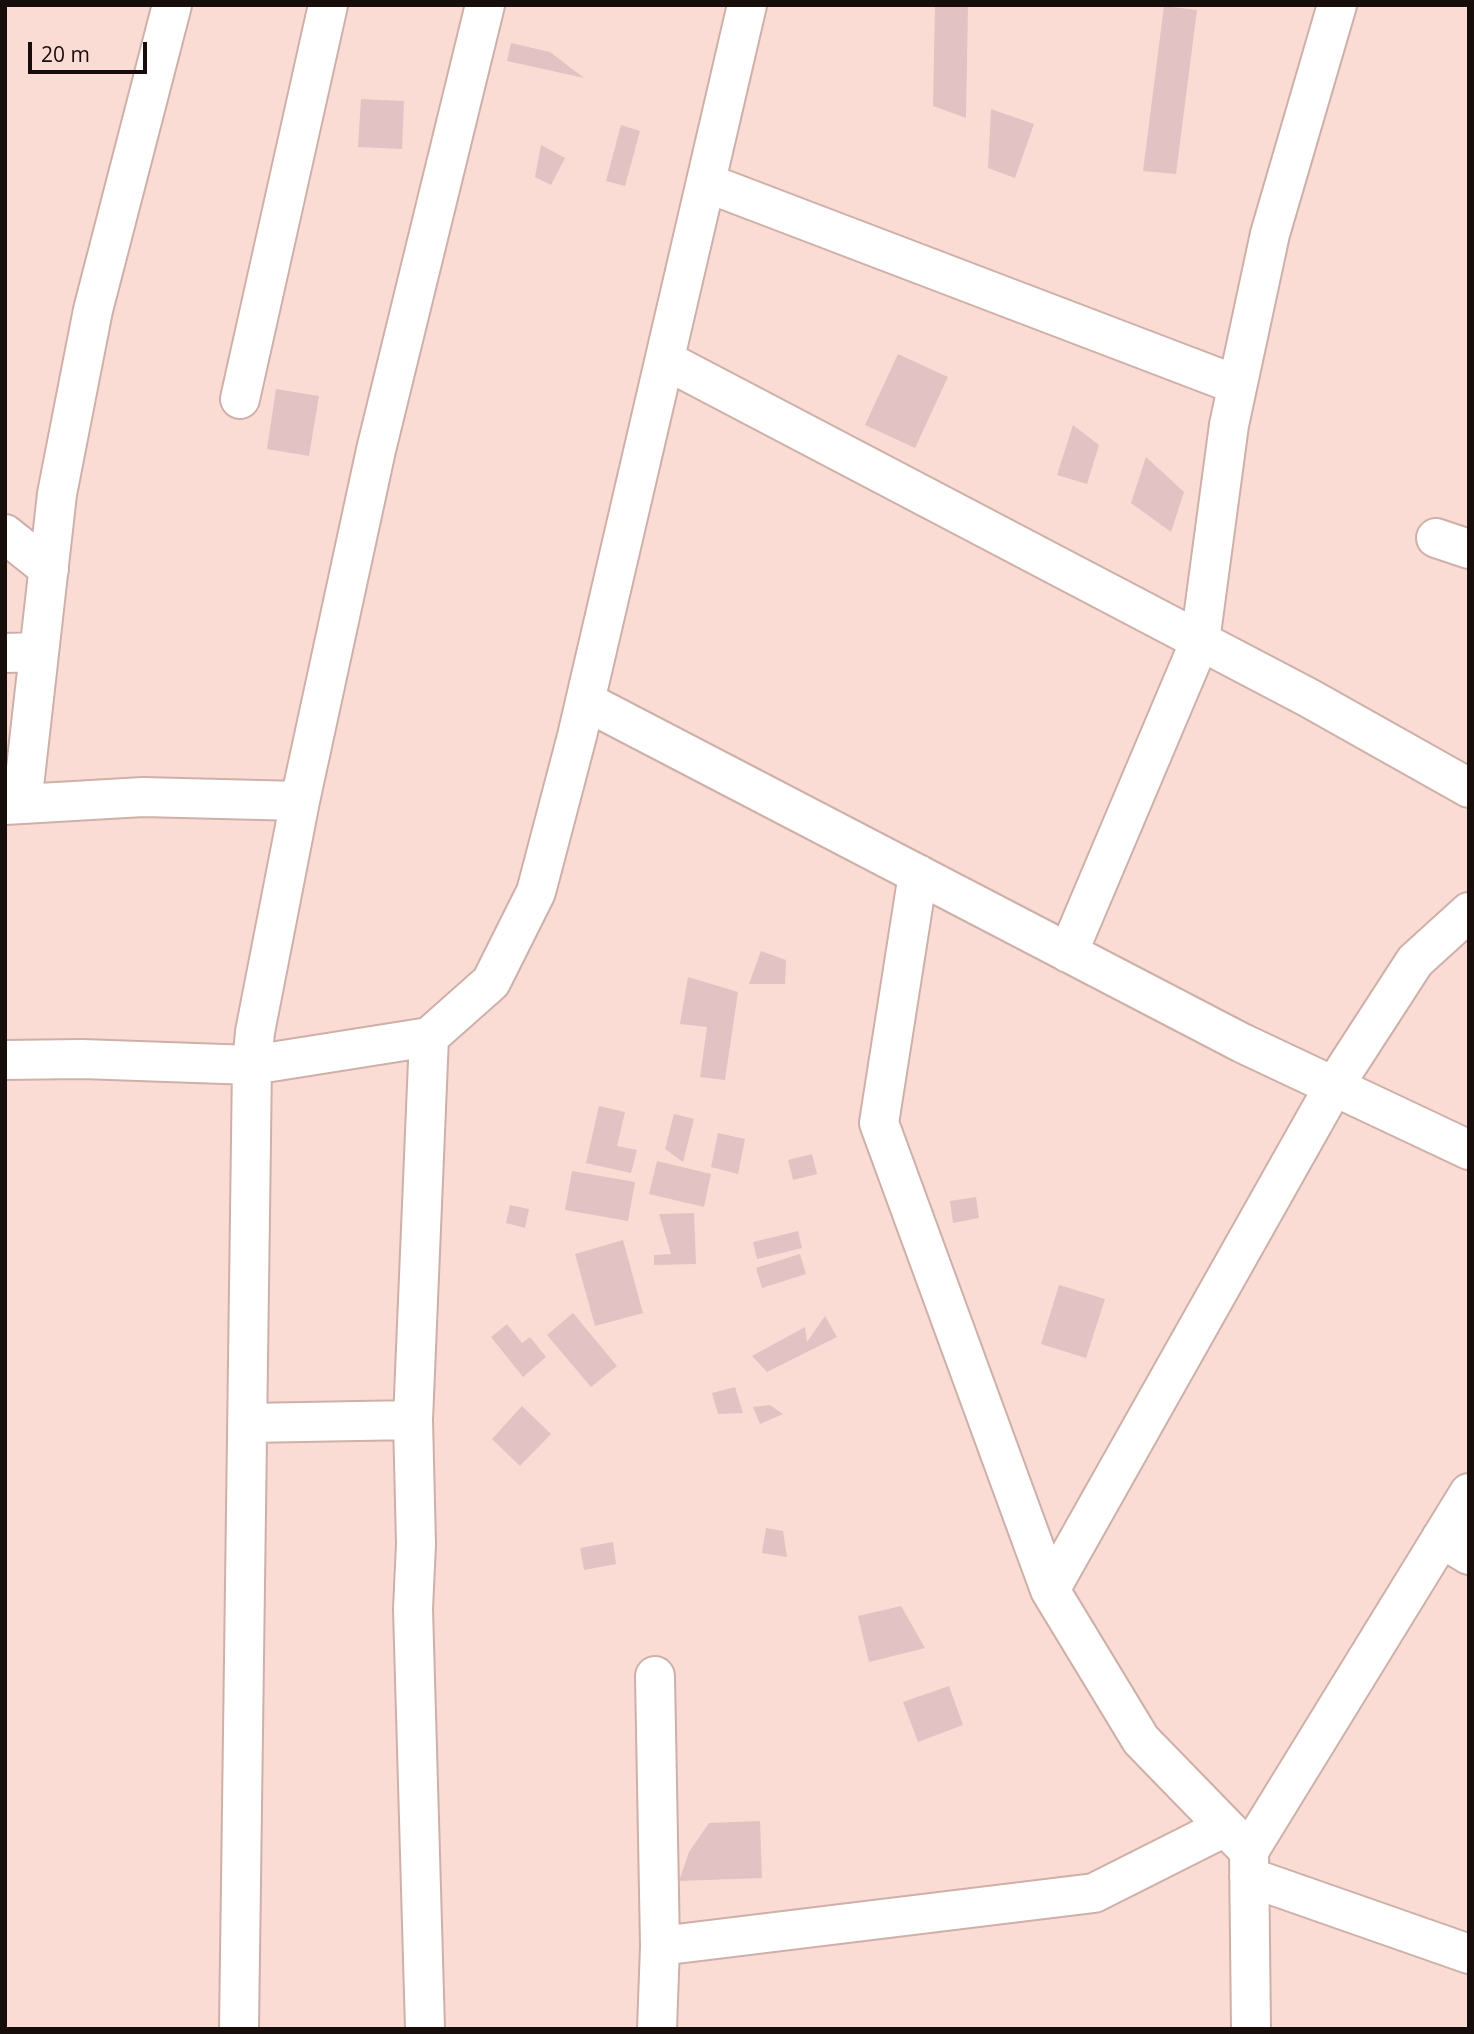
<!DOCTYPE html>
<html>
<head>
<meta charset="utf-8">
<style>
	body { margin:0 }
	#map { position:relative; width:1474px; height:2034px; overflow:hidden; background:#fbdcd4; font-family:"Open Sans",sans-serif }
	canvas { display:block }
	.frame { position:absolute; inset:0; border:7px solid #170d0b; pointer-events:none }
	.scale { position:absolute; left:28px; top:42px; width:119px; height:32px; box-sizing:border-box; border:4px solid #170d0b; border-top:0; padding-left:9px; font-size:21px; line-height:24px; white-space:nowrap; color:#170d0b; -webkit-text-stroke:5px #fbdcd4; paint-order:stroke }
</style>
</head>
<body>
<div id="map">
<canvas width="1474" height="2034"></canvas>
<div class="frame"></div>
<div class="scale">20 m</div>
</div>
<script>
const g = document.querySelector('canvas').getContext('2d');
g.lineJoin = 'round';
function fill(path, color) {
  g.fillStyle = color;
  g.fill(path, 'evenodd');
}
function trace(path, color, width, dash) {
  g.strokeStyle = color;
  g.lineWidth = width;
  g.lineCap = dash ? 'butt' : 'round';
  g.setLineDash(dash || []);
  g.stroke(path);
}
fill(new Path2D(`
	M935,5H968L966,118L933,106Z
	M1164,6L1197,10L1176,174L1143,171Z
	M511,43L550,52L584,78L507,61Z
	M361,99L404,101L402,149L358,147Z
	M991,109L1034,124L1015,178L988,168Z
	M621,125L640,131L625,186L606,181Z
	M541,145L565,158L551,185L535,177Z
	M898,354L948,377L915,448L865,425Z
	M276,389L319,396L309,456L267,449Z
	M1073,425L1099,445L1087,484L1057,475Z
	M1146,457L1184,492L1171,532L1131,503Z
	M761,951L786,960L785,984H749Z
	M688,977L738,992L725,1080L700,1077L707,1027L680,1024Z
	M599,1106L625,1112L617,1146L637,1150L631,1173L586,1163Z
	M674,1114L694,1119L683,1162L665,1149Z
	M718,1133L745,1139L738,1174L711,1167Z
	M812,1154L817,1174L793,1180L788,1160Z
	M657,1161L711,1174L704,1207L649,1194Z
	M572,1171L635,1182L628,1221L565,1210Z
	M976,1197L979,1218L953,1223L950,1201Z
	M510,1205L529,1209L525,1228L506,1223Z
	M694,1213L696,1264L654,1265V1255L671,1254L659,1214Z
	M798,1231L802,1248L757,1259L753,1242Z
	M623,1240L643,1313L595,1326L575,1254Z
	M800,1254L806,1274L762,1288L756,1268Z
	M1059,1285L1105,1299L1086,1358L1041,1344Z
	M573,1313L617,1366L591,1387L547,1335Z
	M825,1316L837,1337L767,1372L752,1356L805,1327L807,1342Z
	M507,1324L522,1343L530,1337L546,1357L523,1377L491,1337Z
	M735,1387L743,1413L718,1414L712,1393Z
	M770,1405L783,1414L760,1424L753,1407Z
	M522,1406L551,1434L520,1466L492,1439Z
	M766,1528L783,1531L787,1557L762,1553Z
	M613,1542L616,1564L584,1570L580,1548Z
	M901,1606L925,1648L869,1662L858,1616Z
	M949,1686L963,1725L918,1742L903,1702Z
	M760,1821L762,1878L679,1881L689,1852L709,1823Z`), '#e2c2c3');
const minor = new Path2D(`
	M707,183L1237,385
	M665,360L1309,698L1469,788
	M240,399L328,5
	M5,534L49,569
	M1436,538L1469,549
	M5,653L39,652
	M585,701L1242,1043L1469,1150
	M22,804L57,494L93,310L172,5
	M5,805L143,797L300,801
	M918,874L879,1123L1050,1590L1141,1740L1249,1851
	M1068,953L1200,641L1229,425L1270,234L1337,5
	M5,1060L82,1059L252,1065L429,1037L491,982L536,892L577,736L747,5
	M248,1423L413,1420
	M1441,1538L1469,1555
	M1050,1590L1334,1086L1415,961L1469,912
	M655,1676L660,1946L657,2029
	M1249,1877L1469,1954
	M660,1946L1094,1893L1225,1827
	M239,2029L252,1065L255,1032L300,801L376,450L485,5
	M425,2029L413,1609L416,1544L413,1420L429,1037
	M1251,2029L1249,1851L1469,1493`);
trace(minor, '#ceb0a8', 42);
trace(minor, '#fff', 38);
</script>
</body>
</html>
